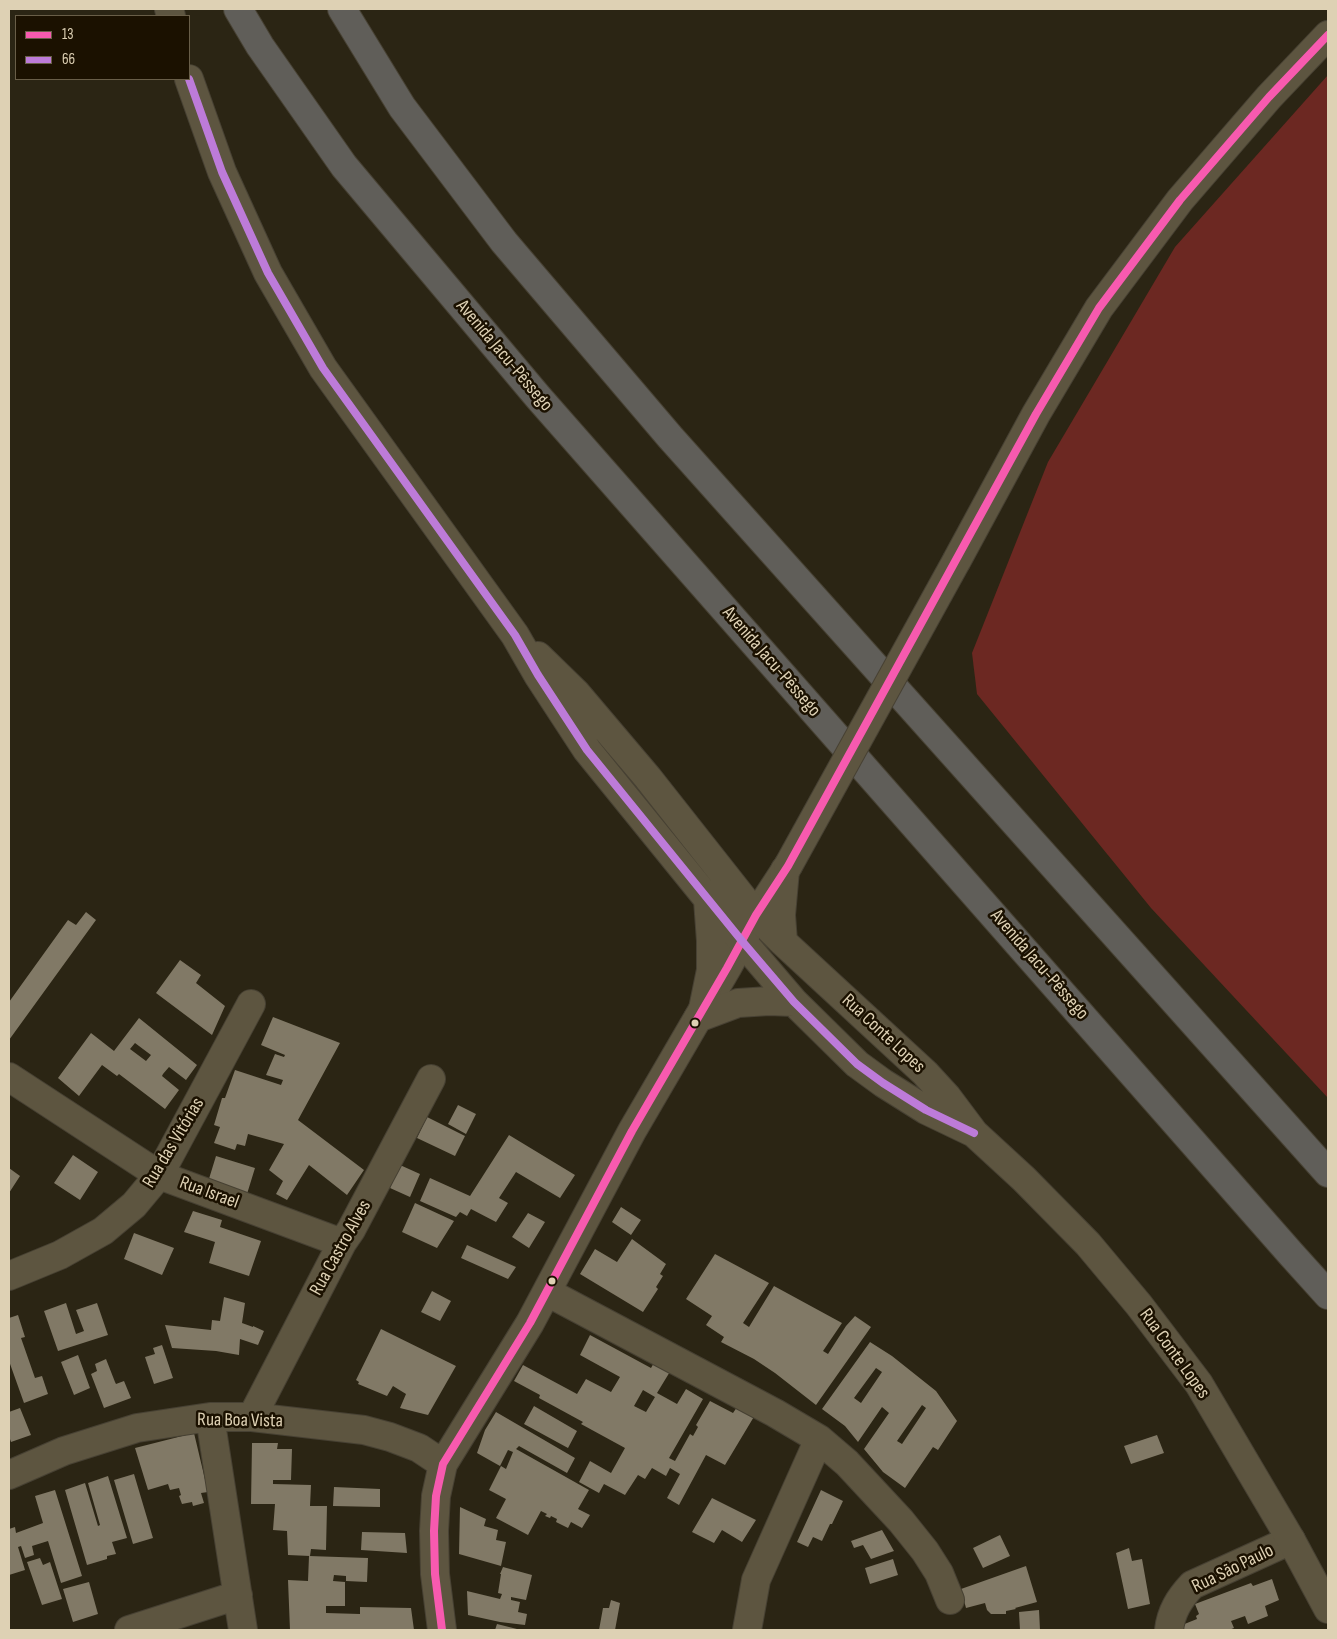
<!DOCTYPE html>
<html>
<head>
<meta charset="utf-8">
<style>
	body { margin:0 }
	#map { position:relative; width:1337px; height:1639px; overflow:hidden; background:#2b2514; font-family:"Sofia Sans Condensed",sans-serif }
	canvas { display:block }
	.frame { position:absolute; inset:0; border:10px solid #ded1b4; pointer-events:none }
	.legend { position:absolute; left:15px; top:15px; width:175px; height:65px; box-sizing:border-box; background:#1b1100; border:1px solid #695e48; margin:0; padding:6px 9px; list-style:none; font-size:15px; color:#ded1b4 }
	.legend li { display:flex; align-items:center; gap:10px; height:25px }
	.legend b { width:25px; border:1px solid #695e48 }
</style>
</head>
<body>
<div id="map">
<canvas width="1337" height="1639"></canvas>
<div class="frame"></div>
<ul class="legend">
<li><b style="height:6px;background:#f75aaf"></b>13</li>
<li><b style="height:6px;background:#bd7bd9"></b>66</li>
</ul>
</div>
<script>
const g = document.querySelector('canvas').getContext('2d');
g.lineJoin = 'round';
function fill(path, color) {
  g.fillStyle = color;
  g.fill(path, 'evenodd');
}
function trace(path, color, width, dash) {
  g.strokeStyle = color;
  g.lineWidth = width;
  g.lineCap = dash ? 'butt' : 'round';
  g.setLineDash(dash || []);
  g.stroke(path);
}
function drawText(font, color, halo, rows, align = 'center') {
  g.font = font + ' "Sofia Sans Condensed",sans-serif';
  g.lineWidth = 5;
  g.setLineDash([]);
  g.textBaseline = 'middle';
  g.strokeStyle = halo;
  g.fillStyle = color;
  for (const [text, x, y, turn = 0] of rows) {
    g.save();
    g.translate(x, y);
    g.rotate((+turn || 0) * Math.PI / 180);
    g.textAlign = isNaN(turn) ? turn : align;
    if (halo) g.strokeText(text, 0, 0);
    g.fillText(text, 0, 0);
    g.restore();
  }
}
fill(new Path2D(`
	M1328,75V1098L1151,908L977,694L972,653L1048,462L1175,247Z`), '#6c2822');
fill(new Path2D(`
	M86,912L96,920L9,1040V1002L68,920L76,925Z
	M180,960L201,975L196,983L225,1006L212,1035L156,993Z
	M273,1017L340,1043L298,1120L364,1170L347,1195L309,1165L287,1200L276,1194L283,1181L269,1170L284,1144L248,1134L245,1146L237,1144L235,1150L214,1143L220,1127L214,1125L222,1098H225L235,1070L281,1085L283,1080L266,1075L275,1054L284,1057L285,1055L261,1045Z
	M139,1018L197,1065L186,1080L169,1067L163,1074L162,1076L179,1090L165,1109L119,1074L117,1076L102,1065L79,1096L58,1078L91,1033L114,1051ZM135,1043L151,1055L146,1061L130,1049Z
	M458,1105L476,1114L466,1134L448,1124Z
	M427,1117L465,1136L455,1156L417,1138Z
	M509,1135L575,1175L560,1198L516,1172L499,1198L508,1203L496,1222L471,1209L467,1216L460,1212L456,1217L420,1201L430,1178L470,1196Z
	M73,1155L98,1172L80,1200L54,1183Z
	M216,1156L255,1168L247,1194L208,1182Z
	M400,1165L420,1174L410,1197L390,1188Z
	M9,1168L20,1176L9,1193Z
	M415,1203L454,1221L437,1248L402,1232Z
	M621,1207L641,1220L631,1235L612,1222Z
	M193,1211L222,1220L220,1227L261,1241L249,1276L209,1263L215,1242L184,1232Z
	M528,1213L545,1222L529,1248L512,1237Z
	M134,1233L174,1248L162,1275L124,1259Z
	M632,1239L666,1264L660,1274L663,1276L656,1287L658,1289L643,1312L580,1274L595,1249L617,1262Z
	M467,1245L516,1267L508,1279L461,1258Z
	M715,1254L769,1283L743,1323L749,1327L774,1286L842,1323L823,1351L828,1354L846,1326L855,1316L871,1327L816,1405L775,1373L754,1359L721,1342L724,1337L706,1325L712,1316L686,1299Z
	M432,1291L451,1301L440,1321L421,1312Z
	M224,1297L245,1303L242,1323L253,1327V1326L264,1331L258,1345L240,1339L239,1355L216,1351L172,1348L165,1325L211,1330L212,1320L220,1321Z
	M66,1303L76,1334L84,1331L76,1310L97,1303L108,1335L58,1351L44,1311Z
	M18,1315L25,1337L21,1338L35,1378L42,1376L48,1394L24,1403L9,1361V1318Z
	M381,1329L456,1366L428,1415L400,1408L406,1394L393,1386L387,1396L358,1384L359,1382L356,1380Z
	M590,1335L651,1368L655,1361L671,1370L657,1393L677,1404L686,1389L703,1399L669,1458L675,1461L690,1434L693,1436L698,1427L696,1425L710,1401L733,1413L739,1404L755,1415L725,1465L706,1455L679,1505L667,1498L680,1474L670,1468L666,1476L652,1468L645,1479L638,1475L625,1495L604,1484L599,1493L579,1482L590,1461L611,1473L625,1448L581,1424L583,1422L539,1398L540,1395L514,1381L523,1365L577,1394L586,1379L611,1392L620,1377L580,1355ZM643,1390L655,1397L646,1412L634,1406Z
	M870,1342L892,1356L936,1391L957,1421L938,1450L933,1447L905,1488L883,1472L864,1449L889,1413L882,1407L858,1442L845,1426L822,1409ZM876,1368L882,1372L861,1403L854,1398ZM922,1405L926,1408L902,1444L897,1441Z
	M162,1345L173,1378L154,1384L145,1357L155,1354L153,1348Z
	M78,1355L90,1388L74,1395L61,1362Z
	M106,1359L115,1382L116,1384L124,1381L131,1398L104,1408L91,1374L97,1371L95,1364Z
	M534,1406L577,1431L568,1448L524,1424Z
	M20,1408L31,1435L11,1442L9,1436V1412Z
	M496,1412L575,1458L567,1473L519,1446L516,1449L589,1490L578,1509L590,1515L582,1528L571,1522L568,1528L556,1522L557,1519L551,1516L550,1518L545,1516L547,1514L541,1511L528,1535L496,1518L506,1499L489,1490L501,1466L506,1469L513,1452L508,1450L500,1466L477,1453L485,1430Z
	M194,1433L208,1492L201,1493L204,1503L193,1506L192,1502L182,1504L179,1496L181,1495L179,1488L170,1490L168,1484L148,1490L135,1448Z
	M1157,1435L1164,1453L1131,1464L1124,1446Z
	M252,1443H278L277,1449H292L291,1480H273V1484L311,1485L310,1506H327L326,1550L311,1549L310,1556L288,1555L287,1531L273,1530L275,1504H251Z
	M134,1474L153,1538L133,1544L114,1480Z
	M108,1476L127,1538L112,1542L116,1554L107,1556V1559L87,1565L65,1490L85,1483L98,1526L100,1525L88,1483Z
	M334,1487L380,1489V1507L333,1506Z
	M55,1490L82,1576L61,1583L48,1541L32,1546L34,1555L25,1558L21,1546L18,1547L25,1570L9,1575V1529L15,1527L16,1533L43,1523L35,1496Z
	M821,1490L843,1501L832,1524H830L822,1541L813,1537L808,1547L797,1542Z
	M712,1498L756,1520L742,1542L722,1530L714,1543L692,1532Z
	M460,1507L486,1519L484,1526L498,1530L496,1540L506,1542L501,1566L459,1554Z
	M882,1530L894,1551L871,1559L863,1545L854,1548L851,1541Z
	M362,1532L405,1533L407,1553L361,1550Z
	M1000,1535L1010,1556L983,1568L973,1548Z
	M1129,1548L1132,1561L1142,1559L1150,1604L1128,1609L1116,1553Z
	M309,1556L368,1558L367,1582L346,1581V1576L334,1575L333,1581L345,1582V1606H326V1613L360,1614V1607L411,1608L414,1630H290L288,1580L308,1581Z
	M40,1558L43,1565L50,1562L62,1599L42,1605L27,1562Z
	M893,1559L898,1575L870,1584L865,1568Z
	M1026,1566L1037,1602L1015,1608L1016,1609L1006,1611V1614H991L987,1610L985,1603L966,1608L961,1589Z
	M503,1567L532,1575L526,1600L511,1597V1600L520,1602L518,1612L527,1614L525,1625L500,1622L468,1615L467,1591L500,1599L502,1594L498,1593L501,1574H500Z
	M1272,1579L1279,1600L1265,1606L1268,1616L1248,1624L1245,1616L1231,1621L1234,1628L1229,1630H1184L1182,1625L1197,1619L1196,1616L1199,1614L1195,1604L1251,1583L1253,1586Z
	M89,1582L98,1614L73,1622L63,1589Z
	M611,1600L620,1603L615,1630H599L603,1608H609Z
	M1039,1610L1040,1630H1020L1019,1612Z
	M497,1624L521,1630H495Z`), '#817966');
const street = new Path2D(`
	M957,560L1036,414L1099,308L1180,200L1269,97L1328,35
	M9,1077L159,1175L342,1243
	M9,1276L60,1255L103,1231L134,1205L159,1175L251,1004
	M547,1292L775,1413L819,1439L847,1463L901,1521L925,1551L939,1573L950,1600
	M210,1417L243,1630
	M252,1417L342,1243L351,1230L431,1079
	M9,1475L64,1451L137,1428L210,1417H252L364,1430L390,1437L419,1448L443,1464
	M129,1630L238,1595
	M442,1630L435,1574L434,1531L436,1496L443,1464L530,1323L632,1131L727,968L756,915L788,866
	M747,1630L756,1580L819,1439
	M1169,1630C1171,1612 1179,1599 1192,1585L1291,1540`);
const secondary = new Path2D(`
	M169,9L171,16
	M189,79L222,172L268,273L323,368L515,635L538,675L587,750L742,941L794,1002L857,1064L883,1083L926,1110L974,1133
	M538,656L576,693L648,778L756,915L783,942L925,1073L947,1097L974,1133L1024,1179L1088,1244L1139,1305L1199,1384L1291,1540L1328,1609
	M783,942L781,915L785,870
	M703,1009L711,970V941L708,900
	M698,1018L738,1003L769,1001L794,1002`);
const highway = new Path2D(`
	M238,9L260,46L344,166L538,397L1291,1254L1328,1295
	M342,9L402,107L504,242L670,437L1328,1173`);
trace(street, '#474133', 30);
trace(secondary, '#474133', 30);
trace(highway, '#474133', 30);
trace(street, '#5d5540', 28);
trace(secondary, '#5d5540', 28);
trace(highway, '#605e59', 28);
const streetBridge = new Path2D(`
	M788,866L957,560`);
trace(streetBridge, '#474133', 30, []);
trace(streetBridge, '#5d5540', 28);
trace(new Path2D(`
	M442,1630L435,1574L434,1531L436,1496L443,1464L530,1323L632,1131L727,968L756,915L788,866L1036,414L1099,308L1180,200L1269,97L1328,35`), '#f75aaf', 8);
trace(new Path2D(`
	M189,79L222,172L268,273L323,368L515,635L538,675L587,750L742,941L794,1002L857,1064L883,1083L926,1110L974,1133`), '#bd7bd9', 8);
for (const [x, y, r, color] of [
	[695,1023,4.5,"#ded1b4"],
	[552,1281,4.5,"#ded1b4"]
]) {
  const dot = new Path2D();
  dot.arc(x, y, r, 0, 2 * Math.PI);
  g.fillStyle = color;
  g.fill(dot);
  trace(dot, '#1b1100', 2);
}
drawText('19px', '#ded1b4', '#1b1100', [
	["Avenida Jacu-Pêssego",504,356,50],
	["Avenida Jacu-Pêssego",771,662,49],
	["Avenida Jacu-Pêssego",1039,965,49],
	["Rua Conte Lopes",883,1034,43],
	["Rua das Vitórias",174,1143,-59],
	["Rua Israel",209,1193,20],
	["Rua Castro Alves",341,1248,-61],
	["Rua Conte Lopes",1174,1354,54],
	["Rua Boa Vista",240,1421,1],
	["Rua São Paulo",1233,1569,-26]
]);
</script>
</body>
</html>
